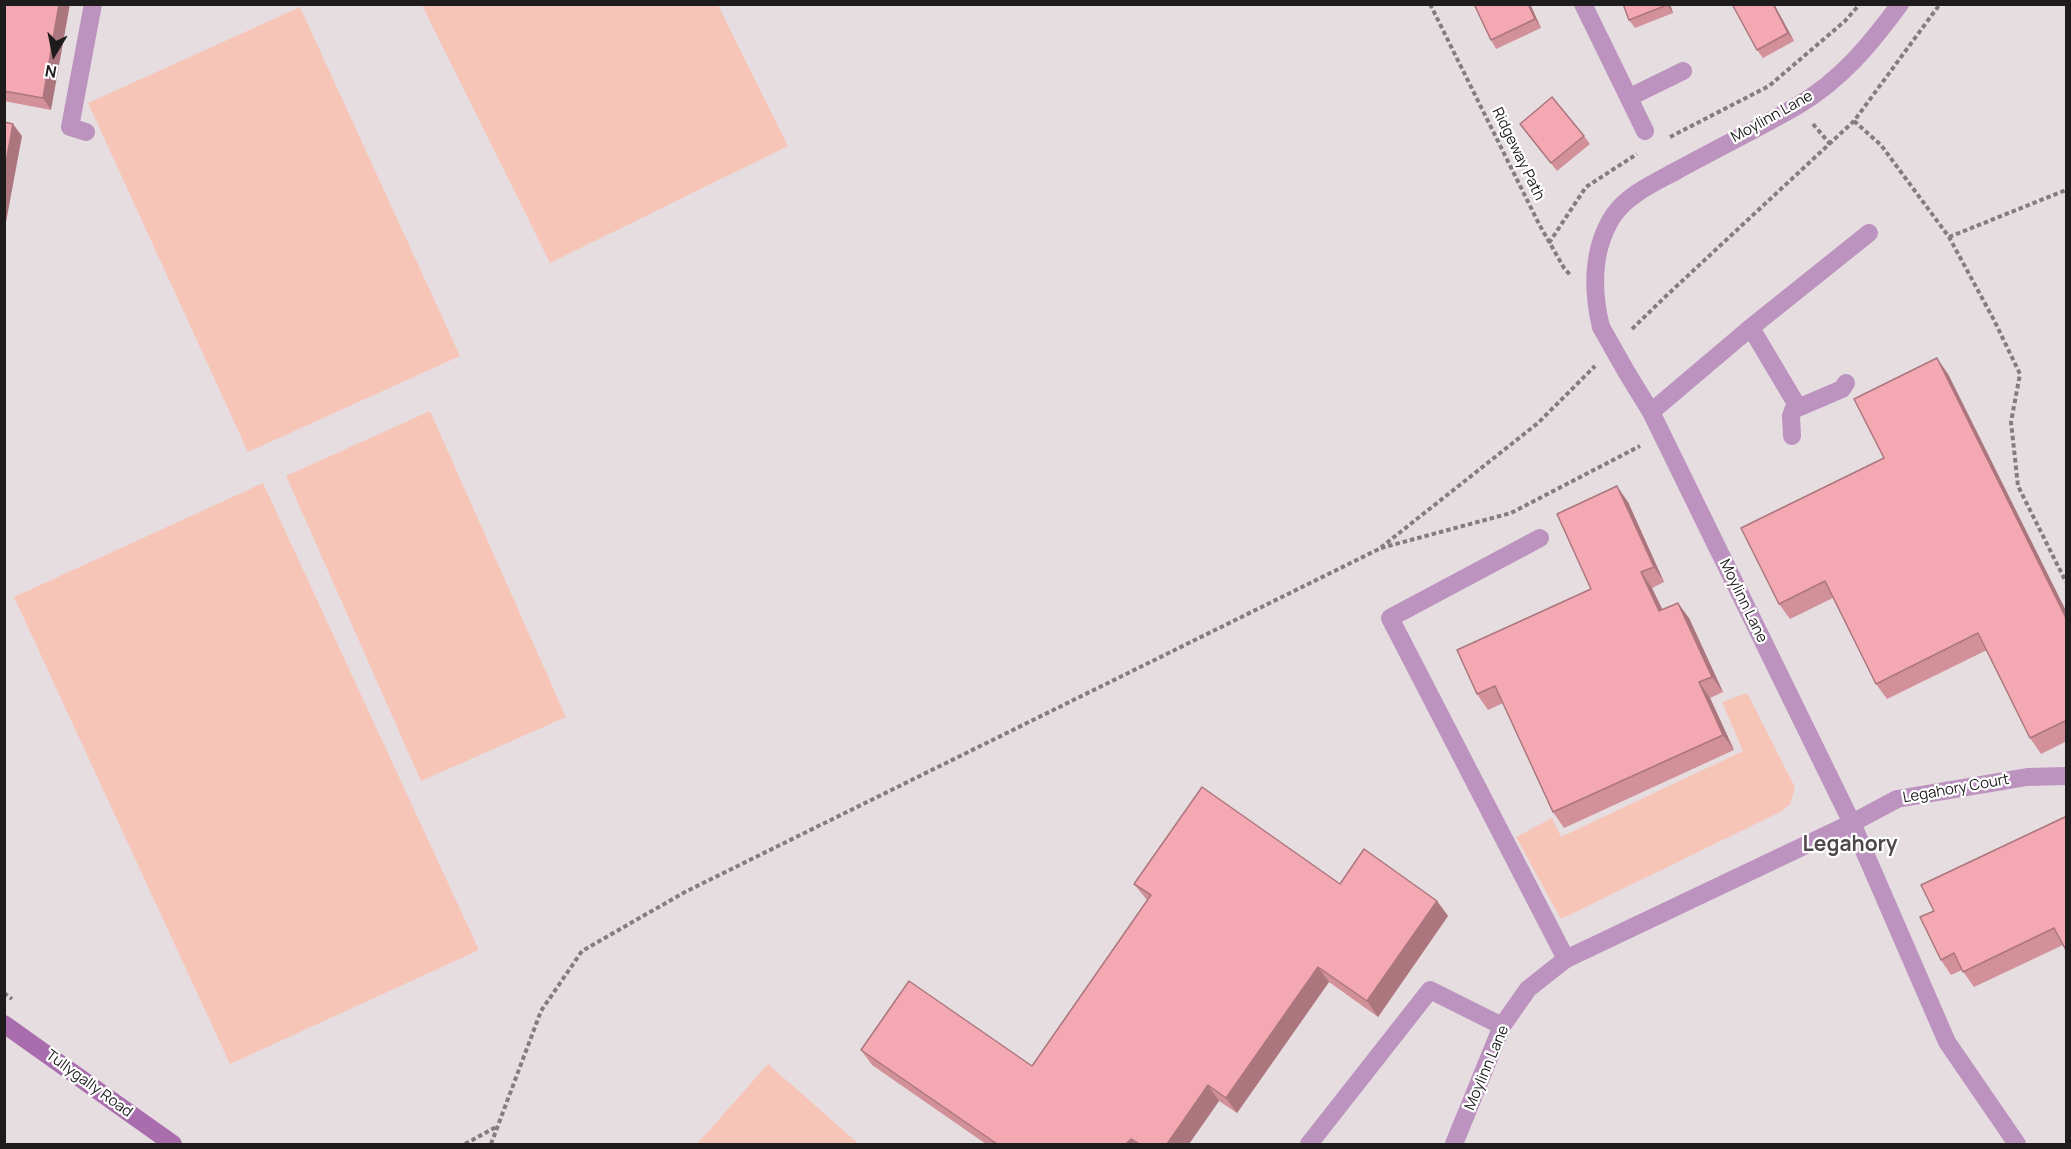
<!DOCTYPE html>
<html>
<head>
<meta charset="utf-8">
<style>
	body { margin:0 }
	#map { position:relative; width:2071px; height:1149px; overflow:hidden; background:#e6dde1; font-family:Manrope,sans-serif }
	canvas { display:block }
	.frame { position:absolute; inset:0; border:6px solid #1e1b1d; pointer-events:none }
	.north { position:absolute; left:24px; top:24px; width:60px; height:60px; -webkit-text-stroke:4px #fff; paint-order:stroke; rotate:190deg; font-size:16px; font-weight:700; line-height:24px; text-align:center; color:#1e1b1d }
	.north::after { content:''; display:block; margin:auto; width:21px; height:27px; background:#1e1b1d; clip-path:polygon(50% 0,100% 100%,50% 72%,0 100%) }
</style>
</head>
<body>
<div id="map">
<canvas width="2071" height="1149"></canvas>
<div class="frame"></div>
<div class="north">N</div>
</div>
<script>
const g = document.querySelector('canvas').getContext('2d');
g.lineJoin = 'round';
function fill(path, color) {
  g.fillStyle = color;
  g.fill(path, 'evenodd');
}
function trace(path, color, width, dash) {
  g.strokeStyle = color;
  g.lineWidth = width;
  g.lineCap = dash ? 'butt' : 'round';
  g.setLineDash(dash || []);
  g.stroke(path);
}
function drawText(font, color, halo, rows, align = 'center') {
  g.font = font + ' Manrope,sans-serif';
  g.lineWidth = 4.5;
  g.setLineDash([]);
  g.textBaseline = 'middle';
  g.strokeStyle = halo;
  g.fillStyle = color;
  for (const [text, x, y, turn = 0] of rows) {
    g.save();
    g.translate(x, y);
    g.rotate((+turn || 0) * Math.PI / 180);
    g.textAlign = isNaN(turn) ? turn : align;
    if (halo) g.strokeText(text, 0, 0);
    g.fillText(text, 0, 0);
    g.restore();
  }
}
fill(new Path2D(`
	M422,5H718L788,146L550,263Z
	M300,7L460,356L248,452L88,103Z
	M430,411L566,717L421,781L286,476Z
	M263,483L479,950L230,1064L14,597Z
	M1747,693L1795,787L1790,804L1780,812L1561,919L1516,837L1552,818L1561,837L1743,751L1722,702Z
	M768,1064L859,1144H697Z`), '#f7c5b8');
trace(new Path2D(`
	M1430,4L1539,224L1564,268L1571,276
	M1854,121L1881,145L1949,237L1994,320L2020,374L2011,422L2018,486L2066,582
	M1813,124L1830,144
	M1670,137L1769,86L1845,21L1860,4
	M1949,237L2066,190
	M1549,243L1586,187L1637,154
	M1632,329L1666,296L1854,121L1940,4
	M1381,548L1511,513L1640,446
	M4,993L12,999
	M465,1144L496,1127
	M491,1144L541,1011L582,951L685,892L1379,549L1538,423L1595,366`), '#837d80', 4, [4.5, 3]);
trace(new Path2D(`
	M86,132L70,127L93,4
	M1751,328L1798,407
	M1651,412L1749,329L1869,233
	M1792,436L1791,416L1793,410L1842,389L1846,383
	M1540,538L1390,618L1566,959
	M1852,823L1947,1042L2017,1144
	M1309,1144L1430,990L1502,1026`), '#bc93bf', 18);
trace(new Path2D(`
	M1583,4L1645,131
	M1630,97L1683,71
	M1601,327C1592,290 1592,249 1613,216C1627,195 1654,183 1676,171C1716,149 1757,129 1797,106C1841,80 1870,45 1900,4
	M1627,373L1651,412L1852,823
	M1454,1144L1502,1026L1528,989L1566,959L1852,823L1897,799L2027,777L2066,776`), '#bc93bf', 18);
trace(new Path2D(`
	M4,1024L173,1144`), '#a96dae', 18);
trace(new Path2D(`
	M1601,327L1627,373`), '#bc93bf', 18);
fill(new Path2D(`
	M4,4L51,110L4,101Z
	M1530,4L1541,28L1496,49L1491,40Z
	M1623,4H1670L1673,13L1635,28L1629,20Z
	M1774,4L1794,41L1763,58L1757,50Z
	M1520,124L1584,136L1590,144L1557,171Z
	M1948,374L2067,613V741L2041,754L2030,738L1987,650L1887,699L1876,684L1833,598L1790,619L1779,604L1884,458Z
	M1628,502L1664,582L1652,588L1663,610L1689,618L1723,692L1710,698L1734,750L1564,828L1553,812L1503,703L1488,710L1477,694L1591,589Z
	M2067,816L2063,945L1974,987L1962,970L1951,975L1941,960Z
	M1134,884H1340L1437,901L1448,916L1378,1017L1329,982L1237,1113L1219,1101L1189,1144H986L872,1065L861,1050L1032,1066L1147,900Z`), '#d29099');
fill(new Path2D(`
	M59,4H70L51,110L43,98Z
	M1528,4H1530L1541,28L1535,19Z
	M1667,4H1670L1673,13L1667,5Z
	M1773,4H1774L1794,41L1788,33Z
	M13,124L22,136L4,233V173Z
	M1937,358L1948,374L2067,613V620Z
	M1617,486L1628,502L1664,582L1654,567Z
	M1641,572L1652,588L1670,627L1659,611Z
	M1678,603L1689,618L1723,692L1712,677Z
	M1699,682L1710,698L1734,750L1723,735Z
	M1437,901L1448,916L1378,1017L1367,1001Z
	M1318,967L1329,982L1237,1113L1226,1098Z
	M1208,1085L1219,1101L1189,1144H1167Z
	M1131,1139L1135,1144H1126Z`), '#ab767d');
const building = new Path2D(`
	M4,4H59L43,98L4,91Z
	M1474,4H1528L1535,19L1491,40Z
	M1623,4H1667V5L1629,20Z
	M1732,4H1773L1788,33L1757,50Z
	M1552,97L1584,136L1551,163L1520,124Z
	M4,122L13,124L4,173Z
	M1937,358L2067,620V720L2030,738L1978,633L1876,684L1825,581L1779,604L1741,528L1884,458L1854,399Z
	M1617,486L1654,567L1641,572L1659,611L1678,603L1712,677L1699,682L1723,735L1553,812L1495,686L1477,694L1457,650L1591,589L1557,514Z
	M1202,787L1340,884L1364,849L1437,901L1367,1001L1318,967L1226,1098L1208,1085L1167,1144H1139L1131,1139L1126,1144H997L861,1050L909,981L1032,1066L1151,895L1134,884Z
	M2067,816V952L2054,928L1963,972L1954,953L1941,960L1920,917L1934,911L1921,885Z`);
fill(building, '#f4a8b2');
trace(building, '#ab767d', 1.5);
drawText('15px', '#1e1b1d', '#fff', [
	["Moylinn Lane",1772,117,-29],
	["Ridgeway Path",1518,154,64],
	["Moylinn Lane",1743,601,64],
	["Legahory Court",1956,789,-10],
	["Moylinn Lane",1487,1068,-67],
	["Tullygally Road",89,1084,36]
]);
drawText('bold 21px', '#4f484b', '#fff', [
	["Legahory",1850,845]
]);
</script>
</body>
</html>
